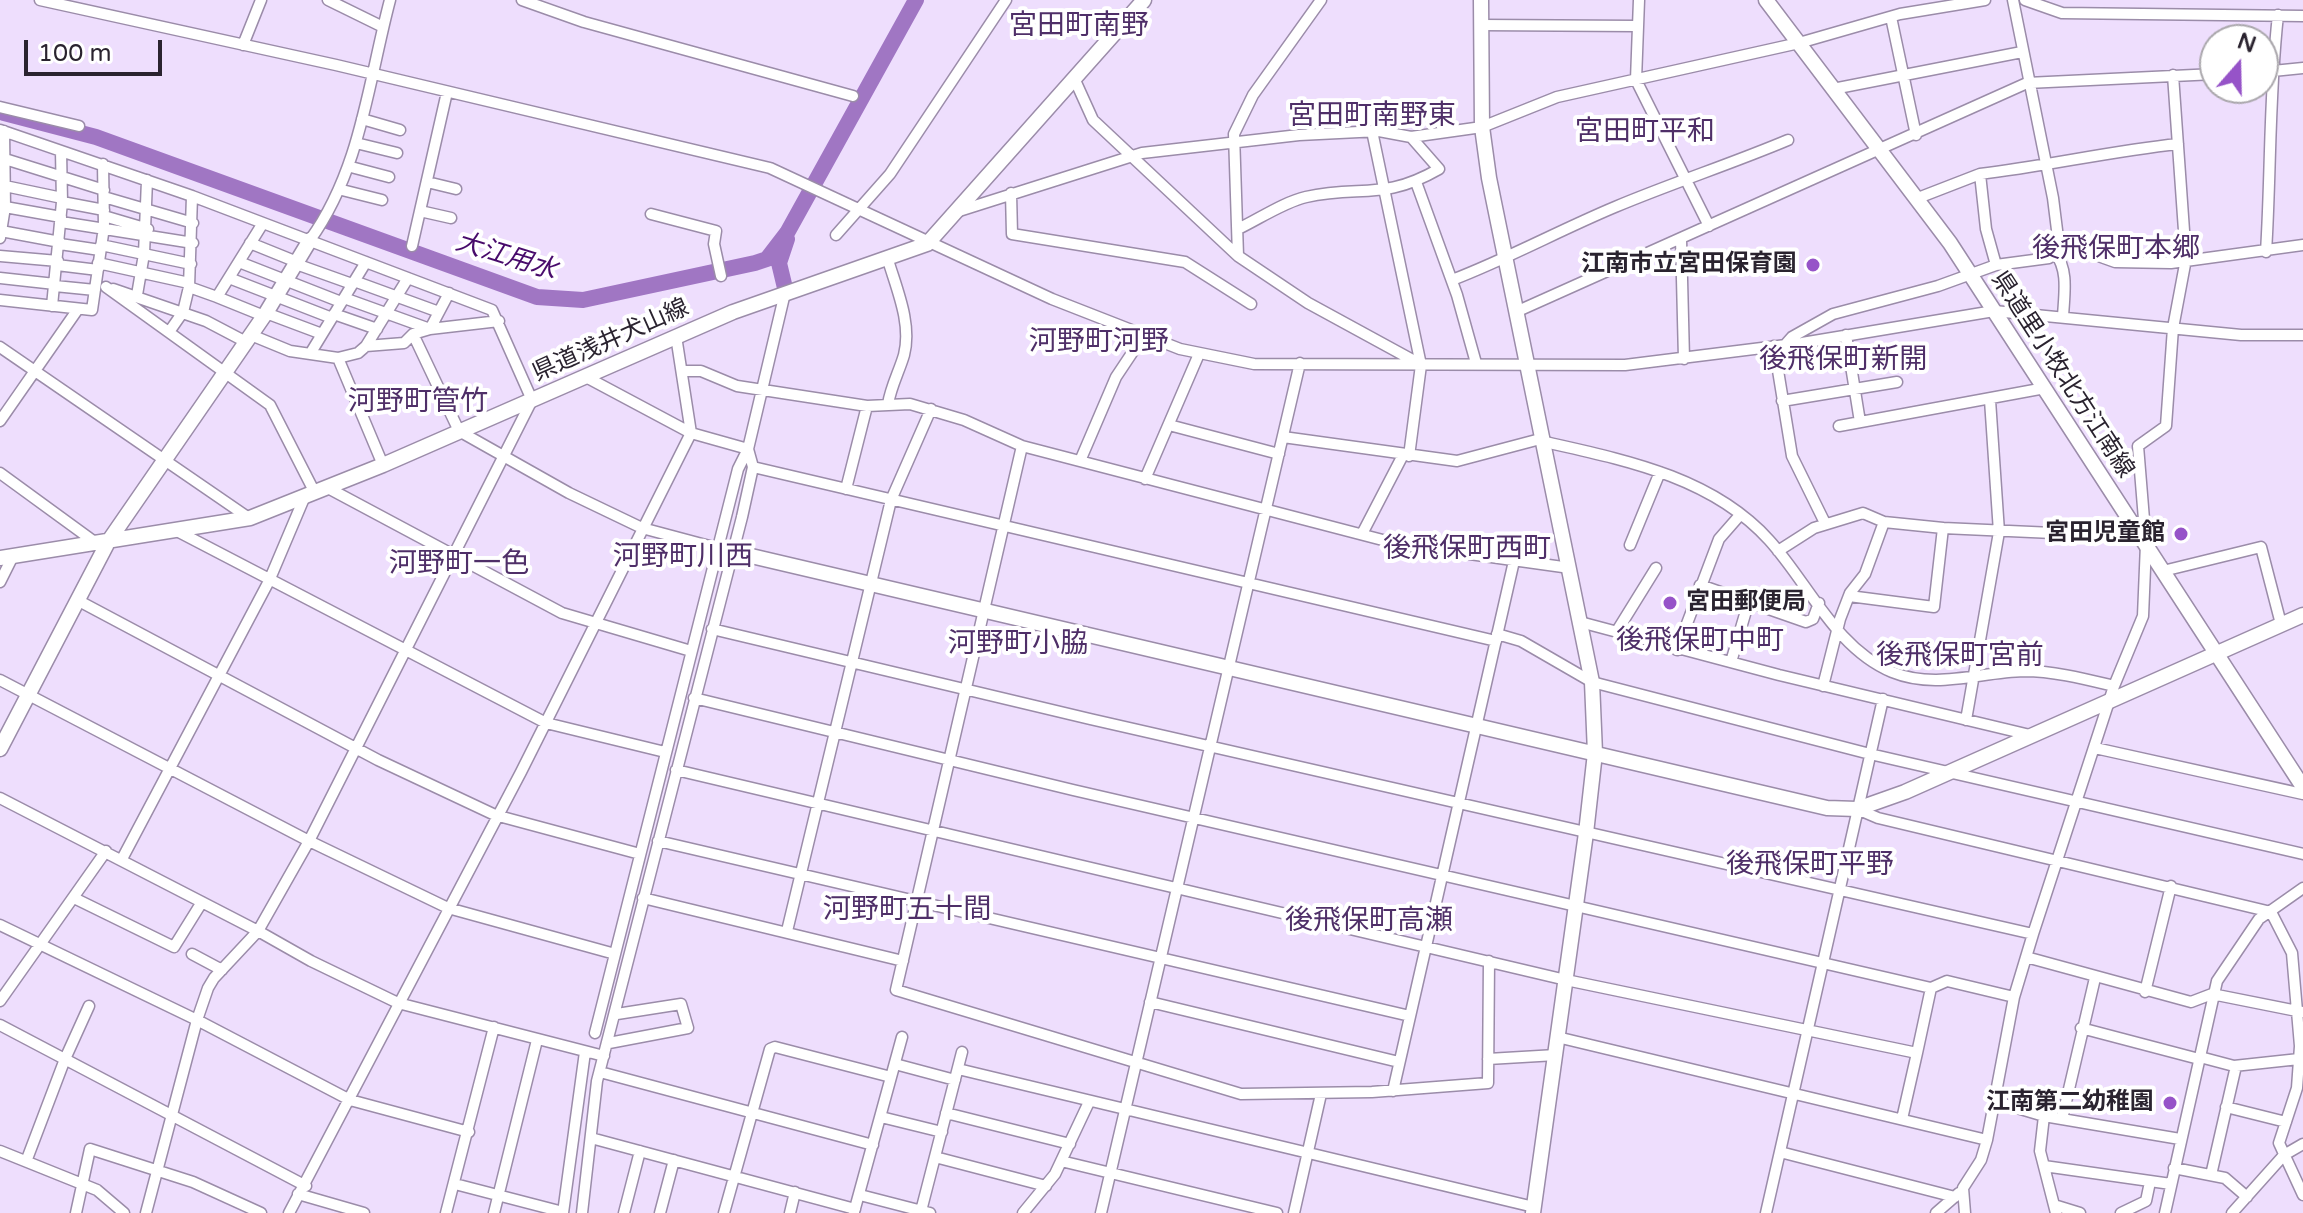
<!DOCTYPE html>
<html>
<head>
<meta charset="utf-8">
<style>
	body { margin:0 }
	#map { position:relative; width:2303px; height:1213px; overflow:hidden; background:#eedefd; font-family:"Varela Round",sans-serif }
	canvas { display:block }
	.north { position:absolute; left:2199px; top:24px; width:80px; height:80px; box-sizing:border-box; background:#fff; border:2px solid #aaa7ac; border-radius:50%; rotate:20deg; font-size:22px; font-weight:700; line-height:32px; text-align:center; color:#2a232f }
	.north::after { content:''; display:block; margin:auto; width:28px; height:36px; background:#9653c8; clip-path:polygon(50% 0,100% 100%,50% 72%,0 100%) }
	.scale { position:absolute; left:24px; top:40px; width:138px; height:36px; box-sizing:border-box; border:4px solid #2a232f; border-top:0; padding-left:10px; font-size:24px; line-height:28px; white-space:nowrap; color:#2a232f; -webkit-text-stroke:6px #fff; paint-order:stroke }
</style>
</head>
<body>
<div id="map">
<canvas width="2303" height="1213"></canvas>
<div class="north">N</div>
<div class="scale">100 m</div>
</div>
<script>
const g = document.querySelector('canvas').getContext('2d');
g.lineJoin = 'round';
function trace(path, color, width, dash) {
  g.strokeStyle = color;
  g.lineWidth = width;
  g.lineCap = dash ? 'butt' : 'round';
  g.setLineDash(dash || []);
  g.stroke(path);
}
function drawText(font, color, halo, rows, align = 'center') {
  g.font = font + ' "Varela Round","Noto Sans JP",sans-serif';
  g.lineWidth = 8;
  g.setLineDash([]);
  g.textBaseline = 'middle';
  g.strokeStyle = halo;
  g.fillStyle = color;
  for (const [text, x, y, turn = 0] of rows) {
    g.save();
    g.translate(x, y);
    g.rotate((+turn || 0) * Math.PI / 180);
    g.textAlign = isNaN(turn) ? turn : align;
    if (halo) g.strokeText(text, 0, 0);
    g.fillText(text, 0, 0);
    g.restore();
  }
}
trace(new Path2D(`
	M4,113L96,137L537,297L583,300L755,263L767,259L787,233L916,0
	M785,288L779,263L787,239`), '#a076c3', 16);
const street = new Path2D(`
	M40,0L336,65L770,168L1052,299L1180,349L1254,364L1625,365L1802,343L1994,311L2241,335H2303
	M328,0L383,27
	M522,0L584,22L853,96
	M1639,0L1636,80L1709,226
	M2013,0L2053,198L2058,238L2055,253C2069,270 2064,295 2063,317
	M2025,0L2062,13L2303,16
	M1891,17L1916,135
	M1481,25L1636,26
	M243,45L261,0
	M2263,72L2303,68
	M1074,78L1093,120L1238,256L1308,303L1418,363
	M1833,89L2022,52
	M0,107L79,126
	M362,119L400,130
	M0,130L192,196L492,310L532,400L309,841L258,931L214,978L208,988L197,1020L146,1213
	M1372,131L1421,365L1409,456
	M356,143L397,153
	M5,159L104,190
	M351,167L389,177
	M427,182L456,189
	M1416,182L1457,295L1476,363
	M5,186L62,198
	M342,190L382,200
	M1011,193L1012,234L1185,262L1251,304
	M192,196L189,287L217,297L263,223
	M104,197L193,223
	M1918,198L1980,174
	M62,202L104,210
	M5,207L61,217
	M420,211L451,218
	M959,211L1142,153L1299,135L1379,131L1411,137L1482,127L1557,97L1799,43L1900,14L1985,0
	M651,214L716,231L714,244L721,276
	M104,216L148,229
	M61,222L193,243
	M1238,229C1259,219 1284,202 1306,197C1362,185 1383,201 1439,169L1411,137
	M1,231L60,242
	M836,235L890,174L1006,0
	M0,238L5,207L4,131
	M1681,239L1684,359
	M310,240C361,169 368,83 390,0
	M250,243L297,262
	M60,244L100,250
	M101,245L191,264
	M412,246L447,92
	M2266,252C2271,173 2269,94 2278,15
	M0,256L58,261
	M1238,256L1234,134L1253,95L1321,0
	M888,260C897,290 912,324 904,355C899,372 891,386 888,404
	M239,262L341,302
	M98,263L189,283
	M296,264L352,284
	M57,265L98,270
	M1996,265L1986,229L1980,174C2047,166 2111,151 2178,144
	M0,278L55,284
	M229,278L332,318
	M1452,280C1507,259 1560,230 1615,207C1672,183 1731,164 1788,140
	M354,281L439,312
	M55,286L95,290
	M106,287L270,405L315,493
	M113,289L206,321L246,342
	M137,295L144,254L147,180
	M217,297L264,316
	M344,298L430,329L449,293
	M0,300L92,310L104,227L103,164
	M52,306L62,202L61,151
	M1518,311L2027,83L2215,74
	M266,313L322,334
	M334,314L377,329
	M169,332L183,312L189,287
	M413,334L459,431L569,493L642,528L717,548
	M251,335L290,351L338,358L358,353L366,346L404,343L413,334L430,329L499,321
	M1846,335L1860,422
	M366,346L408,278
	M1774,346L1792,456L1825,523
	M1784,346L1792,337L1833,314L1938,286L1996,265L2049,258L2055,253L2087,252L2115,262L2171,263L2303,245
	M0,347L249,518
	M310,354L366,262
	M338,358L383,465
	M683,371H701L737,386L867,406L910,404L964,420L1022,446L1398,544L1570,568
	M586,377L691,433L748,449
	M1782,401L1897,382
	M0,421L78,309
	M1169,425L1279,454
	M1839,426L2045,388
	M1283,437L1457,461L1544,438
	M1545,442C1625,460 1712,477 1769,540C1809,584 1835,648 1892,672C1936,690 1979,672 2024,671C2054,671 2085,679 2114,686
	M1022,446L896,990L1241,1094L1372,1092L1488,1083L1489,961
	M1080,461L1116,377L1144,335
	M753,467L1496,641
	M0,473L96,543
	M1145,479L1199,354
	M328,488L562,613L691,651
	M846,489L867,406
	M177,531L546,723L665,752
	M1363,532L1403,455
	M1630,545L1660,472
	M1778,551L1814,528L1863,513L1884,522L1943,528L2141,537
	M2163,571L2261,547L2281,624
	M0,582L13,556
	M1700,585L1806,622L1813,619L1819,603
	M1849,596L1934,607L1943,528
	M79,601L378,760L495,815L640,854
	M1580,622L1779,675L2030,735
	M712,629L1090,719L2033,934
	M1617,631L1656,568
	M1497,634L1521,641L1592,682L1870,754L2303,854
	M1677,650L1719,539L1740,515
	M1731,662L1748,604
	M0,680L309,841L448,908L615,954
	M1823,686L1840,619L1850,593L1865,574L1884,522
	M694,698L1073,790L1931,988L1947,981L2014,997
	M1966,720L1999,532L1990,400
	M2095,748L2303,794
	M676,770L1566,980L1917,1053L1902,1119
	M0,798L258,931L311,961L398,1003L604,1056
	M1857,809L1878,818L2271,912L2292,953L2300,1046L2297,1088L2279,1143L2303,1195
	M658,841L1410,1016
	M122,859L269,581L305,496
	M74,898L174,947L202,902
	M643,898L903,961
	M0,925L197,1020L350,1100L469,1132
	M787,931L891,500L931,409
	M192,954L222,970
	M2026,957L2191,1002L2212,994L2302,1012
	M2145,992L2171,886
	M0,1001L106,851
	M1150,1002L1399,1062
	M0,1025L306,1186
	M2081,1028L2199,1059
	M595,1033L738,469L748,449L784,297
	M1557,1037L1987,1140
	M609,1043L688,1028L681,1004L617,1014
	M1917,1053L1931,988
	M2200,1057L2234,1066L2299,1059
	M1488,1059L1556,1055
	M895,1064L955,1080
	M958,1069L1534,1207
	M600,1072L873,1145
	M1393,1091L1514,561
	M1997,1102L2044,1116L2180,1139
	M2226,1107L2286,1122
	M946,1113L1070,1144
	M2044,1116L2040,1151L2056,1213
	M881,1117L942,1132
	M2062,1119L2095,978
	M591,1138L855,1209
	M0,1151L97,1190L124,1213
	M1780,1152L1955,1197
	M935,1157L1046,1186
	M27,1159L65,1059L89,1006
	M1061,1161L1277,1213
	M2044,1166L2171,1184
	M2174,1168L2225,1178L2247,1197
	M2211,1175L2236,1066
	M455,1184L563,1212
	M298,1194L364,1213
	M860,1195L930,1213
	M2054,1205L2080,1213
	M921,1211L962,1052
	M854,1212L902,1037
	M76,1213L90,1149L193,1182L261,1213
	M289,1213L521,772L691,433L676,336
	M446,1213L494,1027
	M494,1213L537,1040
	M563,1213L585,1052
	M582,1213L597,1081L742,517L753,467L748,449
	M624,1213L640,1151
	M660,1213L674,1160
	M724,1213L770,1049L775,1047L891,1077
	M790,1213L795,1192
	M1023,1213L1055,1174L1089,1102
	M1101,1213L1300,363
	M1294,1213L1321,1094
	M1766,1213L1883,699
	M1936,1213L1959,1193
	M1965,1213L1963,1188L1981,1160L1987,1140L2014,997L2033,934L2114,686L2143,616L2146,544L2138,446L2166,426L2173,328L2186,259L2173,75
	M2121,1213L2146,1201L2150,1182
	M2165,1213L2217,981L2259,919L2303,888
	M2232,1213L2284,1155L2303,1144`);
const secondary = new Path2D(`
	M1481,0L1482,127L1489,178L1592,682L1595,753L1586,833L1533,1213
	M1766,0L1950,243L2303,787
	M717,548L1827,808L1857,809L1905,792L2303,615
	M0,558L250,518L383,465L733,312L927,244L1144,0
	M0,749L108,542L266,313L310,240`);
trace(street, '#9b8ca9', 13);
trace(secondary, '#9b8ca9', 17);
trace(street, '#fff', 10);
trace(secondary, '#fff', 14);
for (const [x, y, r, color] of [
	[1813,265,8,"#9653c8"],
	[2181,534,8,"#9653c8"],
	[1670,603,8,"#9653c8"],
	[2170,1103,8,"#9653c8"]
]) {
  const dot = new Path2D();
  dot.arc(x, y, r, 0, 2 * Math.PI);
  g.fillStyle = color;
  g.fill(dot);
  trace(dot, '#fff', 3);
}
drawText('bold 24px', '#2a232f', '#fff', [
	["江南市立宮田保育園",1797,265],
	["宮田児童館",2165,534],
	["宮田郵便局",1686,603,"left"],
	["江南第二幼稚園",2154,1103]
], 'right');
drawText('24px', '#2a232f', '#fff', [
	["県道浅井犬山線",611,341,-24],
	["県道里小牧北方江南線",2062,375,57]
]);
drawText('italic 26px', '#480b6b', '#fff', [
	["大江用水",506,257,17]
]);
drawText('28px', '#4f2f68', '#fff', [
	["宮田町南野",1079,27],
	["宮田町南野東",1372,117],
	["宮田町平和",1645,133],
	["後飛保町本郷",2116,250],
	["河野町河野",1099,343],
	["後飛保町新開",1843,361],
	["河野町管竹",418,403],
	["後飛保町西町",1467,550],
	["河野町川西",683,558],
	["河野町一色",459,565],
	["後飛保町中町",1700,642],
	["河野町小脇",1018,645],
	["後飛保町宮前",1960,657],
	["後飛保町平野",1810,866],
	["河野町五十間",907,911],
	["後飛保町高瀬",1369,922]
]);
</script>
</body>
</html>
